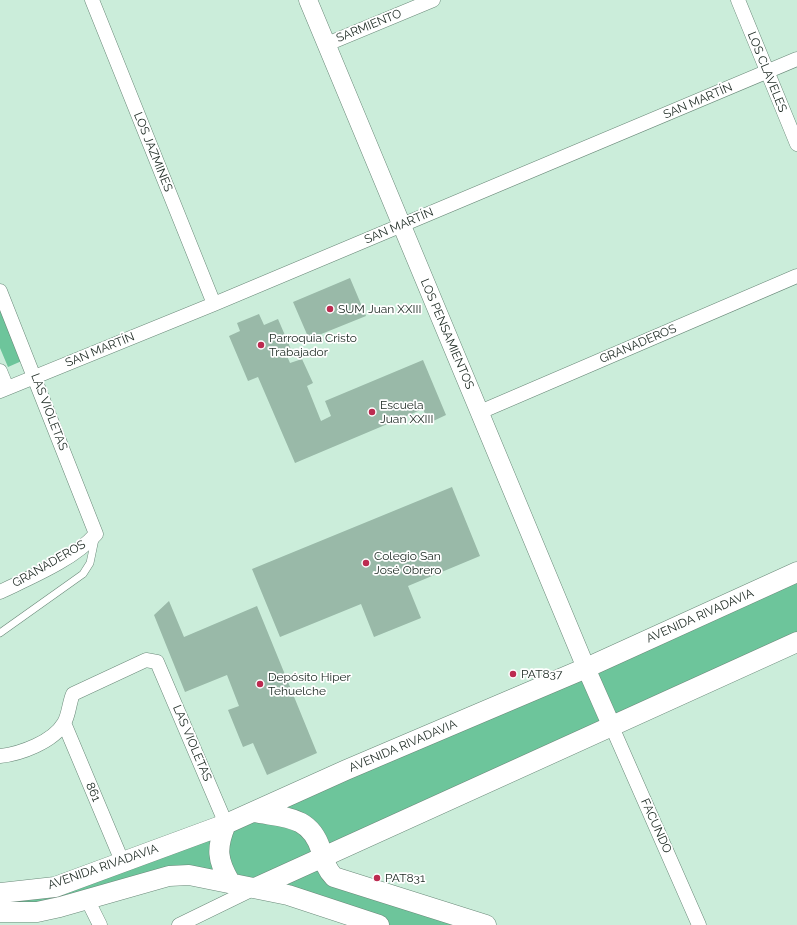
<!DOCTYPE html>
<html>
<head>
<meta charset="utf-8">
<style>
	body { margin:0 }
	canvas { display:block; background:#cbedda }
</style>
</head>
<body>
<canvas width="797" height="925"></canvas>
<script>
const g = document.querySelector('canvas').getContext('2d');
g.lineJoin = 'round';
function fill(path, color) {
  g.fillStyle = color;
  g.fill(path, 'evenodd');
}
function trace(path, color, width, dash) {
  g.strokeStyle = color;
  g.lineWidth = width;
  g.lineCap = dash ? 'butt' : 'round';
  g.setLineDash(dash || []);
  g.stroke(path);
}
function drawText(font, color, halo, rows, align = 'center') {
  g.font = font + ' Raleway,sans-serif';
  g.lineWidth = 3.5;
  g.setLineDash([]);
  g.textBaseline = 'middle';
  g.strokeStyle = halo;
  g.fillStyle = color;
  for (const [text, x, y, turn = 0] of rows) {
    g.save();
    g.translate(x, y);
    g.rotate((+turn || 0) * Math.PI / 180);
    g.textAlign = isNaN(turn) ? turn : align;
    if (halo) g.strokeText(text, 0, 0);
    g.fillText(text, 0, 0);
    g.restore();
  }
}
fill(new Path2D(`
	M0,302L24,360L8,367L0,348Z
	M797,572V642L323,857L328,871L486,925H379L189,875L3,912L0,893L55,887Z`), '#6dc59b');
fill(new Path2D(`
	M350,278L366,316L309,339L293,302Z
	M259,314L264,325L278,319L293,354L287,356L290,363L302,359L313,383L307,386L321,421L331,416L325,401L423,360L446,415L429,423L423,409L295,463L258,377L248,381L229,336L240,331L237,323Z
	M452,487L480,556L408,586L421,618L374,637L361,604L280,637L252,569Z
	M169,601L184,637L257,606L317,753L267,775L253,743L243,747L228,710L239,706L227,675L185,692L154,615Z`), '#99b9a8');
const service = new Path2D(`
	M0,633L83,574L90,563L95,539`);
const minor = new Path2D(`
	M92,0L214,304
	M738,0L797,144
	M327,44L433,0
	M0,291L96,534C73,560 31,577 0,592
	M0,371L7,388
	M0,391L214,304L797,59
	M480,412L797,276
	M64,723L122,861
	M612,727L699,925
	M0,756C20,754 53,742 64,723C69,715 69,703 73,694L146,660L157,662L226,824
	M87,899L100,925
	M179,925L255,888`);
const tertiary = new Path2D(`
	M308,0L586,668L612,727`);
const secondary = new Path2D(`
	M254,812C285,818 310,815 321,850C324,860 326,869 334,877L486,925
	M226,824C216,848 217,860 230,882
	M255,888L797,642
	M0,893L55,887L226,824L346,770L586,668L797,572
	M0,912H37L60,907L169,876L189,875L288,895L379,925`);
trace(service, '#6a8979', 8);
trace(minor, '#6a8979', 15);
trace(tertiary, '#6a8979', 19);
trace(secondary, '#6a8979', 21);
trace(service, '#fff', 7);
trace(minor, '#fff', 14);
trace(tertiary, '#fff', 18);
trace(secondary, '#fff', 20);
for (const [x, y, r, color] of [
	[330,309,4,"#bc2b50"],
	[261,345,4,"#bc2b50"],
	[372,412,4,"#bc2b50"],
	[366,563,4,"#bc2b50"],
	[513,674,4,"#bc2b50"],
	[260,684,4,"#bc2b50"],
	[377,878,4,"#bc2b50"]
]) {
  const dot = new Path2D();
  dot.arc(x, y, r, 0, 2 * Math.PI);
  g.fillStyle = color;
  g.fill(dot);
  trace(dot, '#fff', 1.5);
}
drawText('12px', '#202d26', '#fff', [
	["SARMIENTO",369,26,-22],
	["LOS CLAVELES",767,72,68],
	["SAN MARTÍN",698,101,-23],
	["LOS JAZMINES",153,152,68],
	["SAN MARTÍN",399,226,-23],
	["LOS PENSAMIENTOS",447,334,67],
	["GRANADEROS",638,344,-23],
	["SAN MARTÍN",100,350,-22],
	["LAS VIOLETAS",49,412,69],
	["GRANADEROS",49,564,-30],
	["AVENIDA RIVADAVIA",700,616,-24],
	["LAS VIOLETAS",192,743,67],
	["AVENIDA RIVADAVIA",403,746,-23],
	["861",93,792,67],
	["FACUNDO",656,826,66],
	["AVENIDA RIVADAVIA",103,867,-19]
]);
drawText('12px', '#202d26', '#fff', [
	["SUM Juan XXIII",338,309],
	["Parroquia Cristo",269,338],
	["Trabajador",269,352],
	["Escuela",380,405],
	["Juan XXIII",380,419],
	["Colegio San",374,556],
	["José Obrero",374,570],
	["PAT837",521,674],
	["Depósito Hiper",268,677],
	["Tehuelche",268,691],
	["PAT831",385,878]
], 'left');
</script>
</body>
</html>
